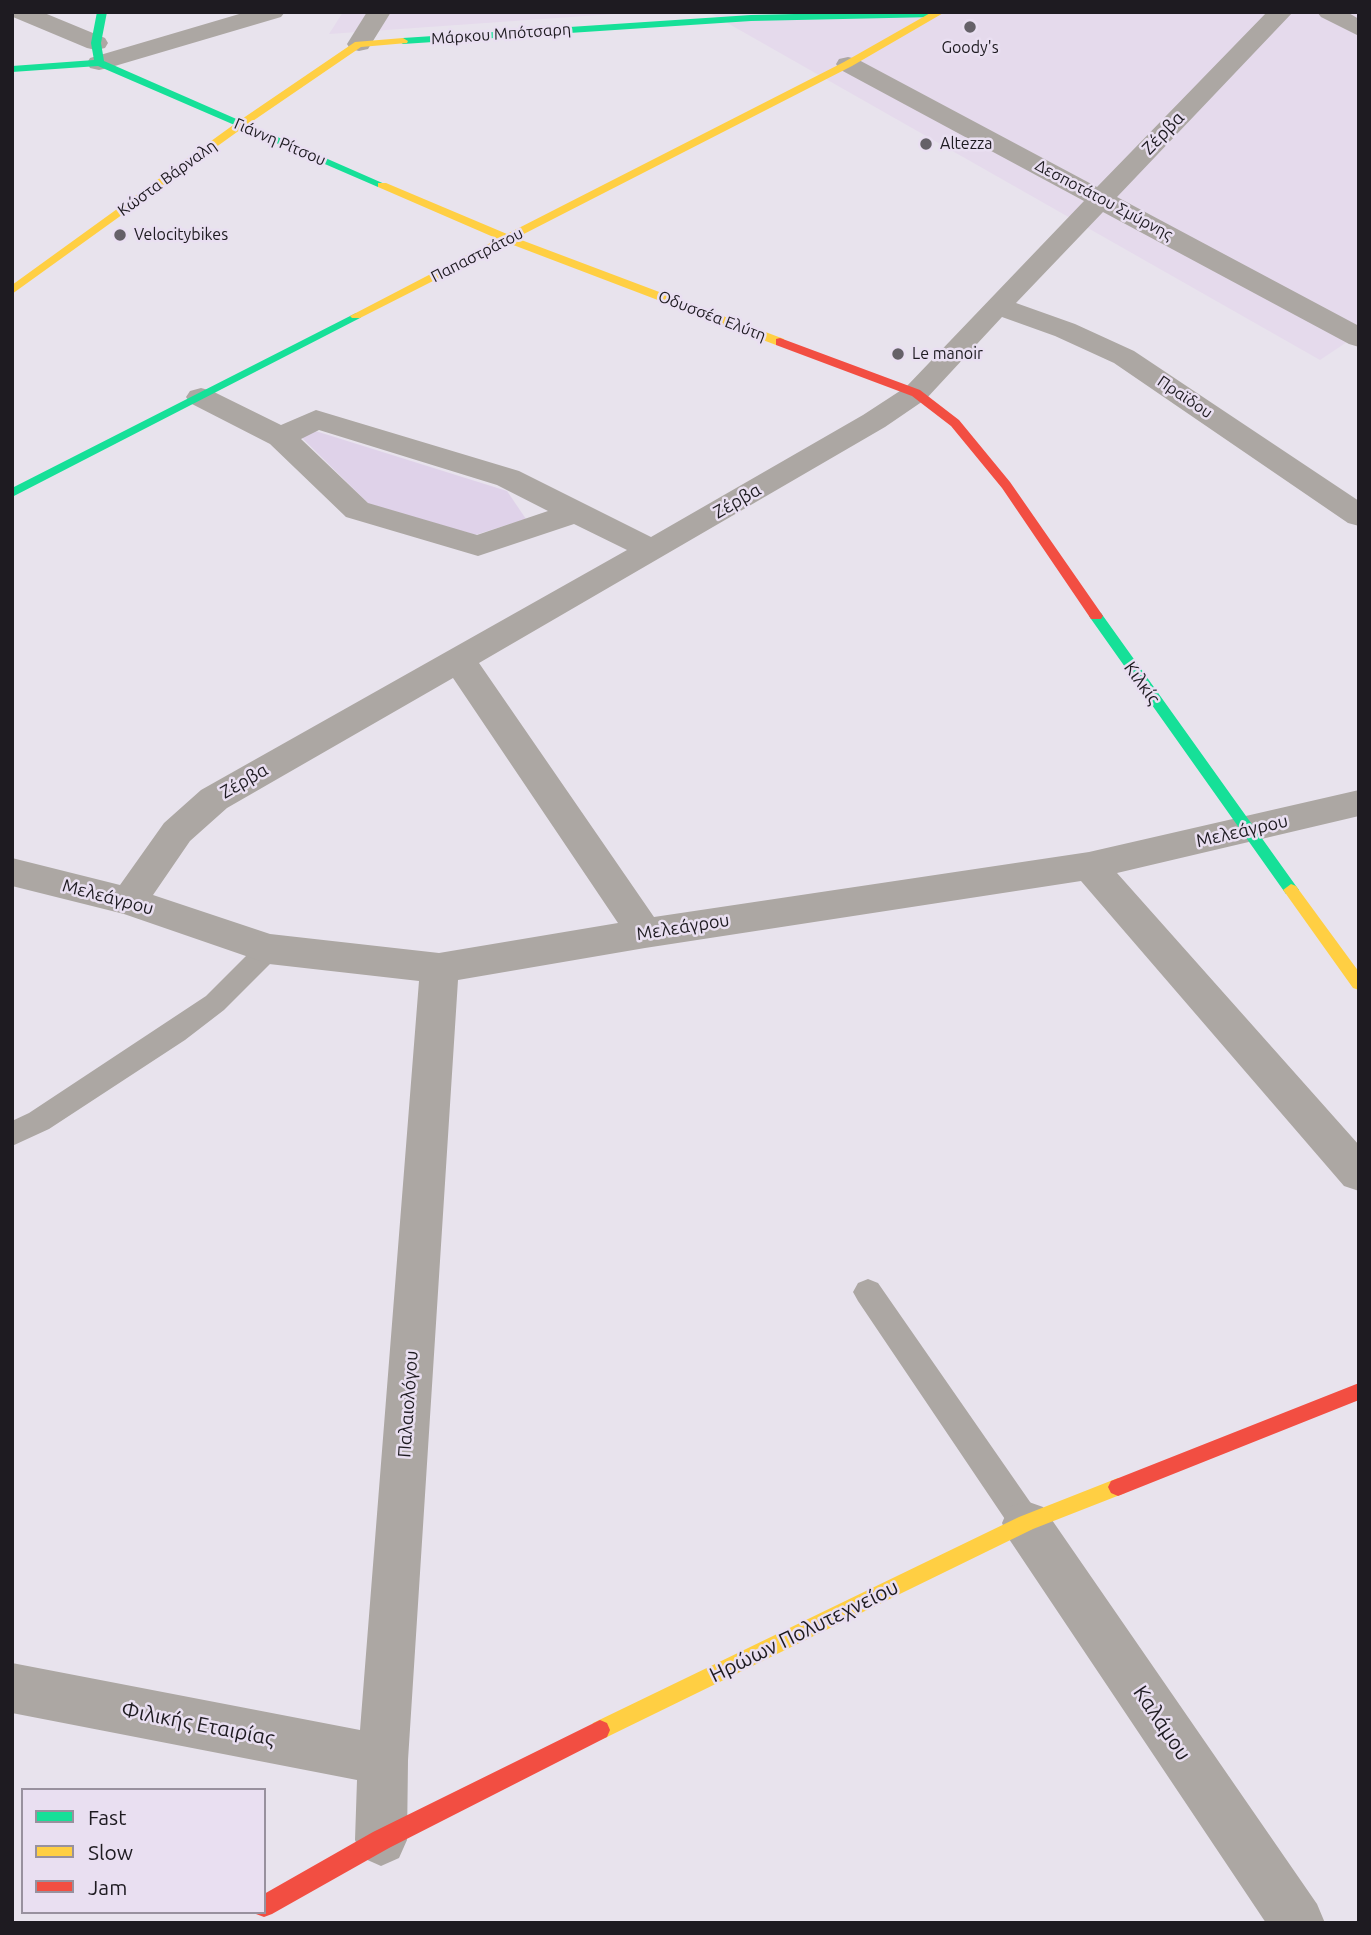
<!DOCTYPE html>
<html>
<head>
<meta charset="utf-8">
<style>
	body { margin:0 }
	#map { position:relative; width:1371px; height:1935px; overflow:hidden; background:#e8e3ed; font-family:Ubuntu,sans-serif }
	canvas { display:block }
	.frame { position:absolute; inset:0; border:14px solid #1e1b21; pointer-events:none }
	.legend { position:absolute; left:21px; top:1788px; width:245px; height:126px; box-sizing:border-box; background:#e9dff1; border:2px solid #98919e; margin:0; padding:9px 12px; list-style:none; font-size:21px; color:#1e1b21 }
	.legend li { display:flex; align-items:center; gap:14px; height:35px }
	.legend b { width:35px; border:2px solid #98919e }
</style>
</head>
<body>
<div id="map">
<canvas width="1371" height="1935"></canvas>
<div class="frame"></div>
<ul class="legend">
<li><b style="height:9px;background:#16e098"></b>Fast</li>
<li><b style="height:9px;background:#ffcf43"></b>Slow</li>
<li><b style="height:9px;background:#f24e42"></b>Jam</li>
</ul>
</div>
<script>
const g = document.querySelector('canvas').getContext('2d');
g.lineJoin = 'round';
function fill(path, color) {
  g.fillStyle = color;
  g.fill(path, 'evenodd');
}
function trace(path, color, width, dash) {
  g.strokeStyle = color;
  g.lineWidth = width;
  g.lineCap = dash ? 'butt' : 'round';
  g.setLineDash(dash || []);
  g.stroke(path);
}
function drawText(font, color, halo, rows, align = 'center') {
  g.font = font + ' Ubuntu,sans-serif';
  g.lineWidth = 5;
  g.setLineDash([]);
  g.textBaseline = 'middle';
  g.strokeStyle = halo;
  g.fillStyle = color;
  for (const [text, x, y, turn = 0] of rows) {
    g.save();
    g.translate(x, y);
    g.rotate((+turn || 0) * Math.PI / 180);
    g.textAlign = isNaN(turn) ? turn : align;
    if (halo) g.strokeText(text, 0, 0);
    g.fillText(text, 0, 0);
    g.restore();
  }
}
fill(new Path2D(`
	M343,12H642L329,34Z
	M708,12H1359V334L1320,360Z`), '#e5daec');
fill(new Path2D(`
	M309,429L507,491L526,519L475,535L369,504L298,434Z`), '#dfd2e9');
fill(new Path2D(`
	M269,939L278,942L282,949L278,956L224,1010L185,1040L49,1129L12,1146V1121L29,1113L206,996L260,942Z
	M868,1279L878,1283L1037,1512L1042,1523L1037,1534L1026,1538L1015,1534L858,1301L853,1292L858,1283Z`), '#aca7a3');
fill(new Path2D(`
	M12,12H42L105,38L108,43L105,48L96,50L87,48L13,17Z
	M246,12H285L281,17L108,68L99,70L90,68L87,63L90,58Z
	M367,12H391L368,49L359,51L350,49L347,44Z
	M1267,12H1293L1117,197L1359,326V347L1349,344L1103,212L1016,303L1075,324L1134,351L1359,501V526L1348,523L1114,363L1055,336L1002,317L926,399L885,427L479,663L654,917L1089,852L1359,790V816L1117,873L1359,1145V1191L1344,1186L1081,881L645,948L458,980L408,1760L407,1840L399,1858L381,1866L363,1858L355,1840L357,1780L12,1713V1663L360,1730L419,981L269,964L124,914L12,886V858L120,885L164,823L201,790L627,550L574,524L478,556L346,517L270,444L190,403L186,397L190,391L201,388L212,391L281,425L316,410L519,471L651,537L863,415L906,387L1084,201L839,69L836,64L839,59L848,57L857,59L1097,187ZM319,430L497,485L548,511L477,535L368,503L301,439ZM453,678L618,923L439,953L270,934L153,895L190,841L227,808Z
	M1317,12H1347L1359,19V36L1321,17Z
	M1026,1501L1043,1507L1317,1904L1325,1923H1266L1009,1539L1002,1523L1009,1507Z`), '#aca7a3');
fill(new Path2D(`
	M97,12H107L101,43L104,61L387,185L378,187L98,66L12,72V66L94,60L91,43Z
	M881,12L940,14L935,17L751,21L403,44L398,41L403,38L751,15Z
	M356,313L362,316L360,318L12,497V488Z
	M1096,611L1101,613L1296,886L1299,890L1296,894H1286L1091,619L1089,616L1091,613Z`), '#16e098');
fill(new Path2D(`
	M932,12H945L852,66L516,238L784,339V345H776L508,243L360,318H352L350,316L498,239L378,187V183H386L507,234L844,62Z
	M403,38L408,41L407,43L361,47L244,127L12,294V285L236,123L355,42Z
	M1291,884L1296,886L1359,972V990L1353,988L1286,894L1283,890Z
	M1118,1478L1125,1481L1128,1487L1125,1493L1033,1529L607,1737L600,1740L593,1737L590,1730L593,1723L1019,1517Z`), '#ffcf43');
fill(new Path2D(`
	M780,338L920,390L959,420L1010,482L1101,613L1103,616L1101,619H1091L1002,488L951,426L912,396L776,345V339Z
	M1359,1383V1400L1118,1496L1111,1493L1108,1487L1111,1481Z
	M600,1720L607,1723L610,1730L607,1737L389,1848L272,1914L264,1917L256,1914L264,1912V1894L373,1832Z`), '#f24e42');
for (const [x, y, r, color] of [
	[970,27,7,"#656168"],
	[926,144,7,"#656168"],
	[120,235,7,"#656168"],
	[898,354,7,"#656168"]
]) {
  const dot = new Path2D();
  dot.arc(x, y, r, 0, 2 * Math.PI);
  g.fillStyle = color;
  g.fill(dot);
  trace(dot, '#e9dff1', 2.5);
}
drawText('16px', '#1e1b21', '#e9dff1', [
	["Μάρκου Μπότσαρη",501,34,-4],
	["Γιάννη Ρίτσου",280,142,23],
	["Κώστα Βάρναλη",167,178,-36],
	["Δεσποτάτου Σμύρνης",1104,200,28],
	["Παπαστράτου",477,255,-27],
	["Οδυσσέα Ελύτη",712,316,21],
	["Πραϊδου",1185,397,34]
]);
drawText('16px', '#1e1b21', '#e9dff1', [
	["Goody's",970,48,"center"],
	["Altezza",940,144],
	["Velocitybikes",134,235],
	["Le manoir",912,354]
], 'left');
drawText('18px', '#1e1b21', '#e9dff1', [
	["Ζέρβα",1163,133,-46],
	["Ζέρβα",737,501,-30],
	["Κιλκίς",1142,683,54],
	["Ζέρβα",244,781,-30],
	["Μελεάγρου",1242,831,-13],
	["Μελεάγρου",108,897,15],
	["Μελεάγρου",683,927,-9],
	["Παλαιολόγου",408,1404,-86]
]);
drawText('21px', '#1e1b21', '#e9dff1', [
	["Ηρώων Πολυτεχνείου",804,1631,-26],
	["Καλάμου",1162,1723,56],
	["Φιλικής Εταιρίας",198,1724,11]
]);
</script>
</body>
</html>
